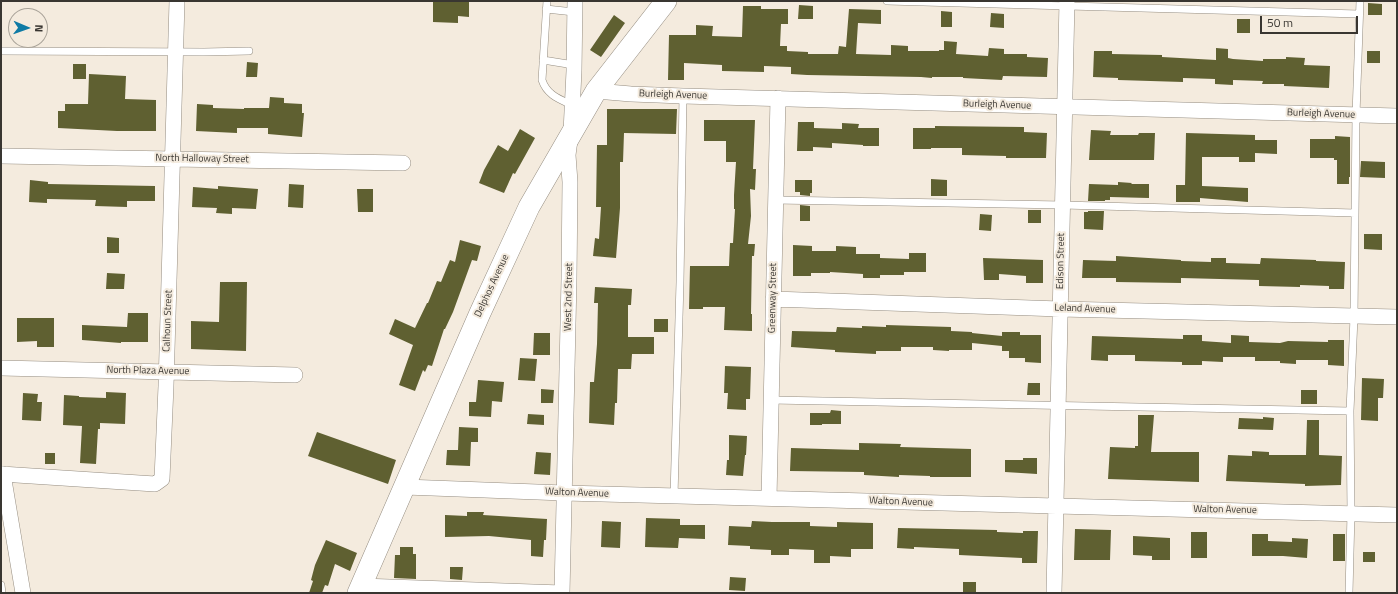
<!DOCTYPE html>
<html>
<head>
<meta charset="utf-8">
<style>
	body { margin:0 }
	#map { position:relative; width:1398px; height:594px; overflow:hidden; background:#f4ebde; font-family:"Titillium Web",sans-serif }
	canvas { display:block }
	.frame { position:absolute; inset:0; border:2px solid #393631; pointer-events:none }
	.north { position:absolute; left:8px; top:8px; width:40px; height:40px; box-sizing:border-box; background:#f4ebde; border:1px solid #a9a399; border-radius:50%; rotate:92deg; font-size:11px; font-weight:700; line-height:16px; text-align:center; color:#393631 }
	.north::after { content:''; display:block; margin:auto; width:14px; height:18px; background:#0f7ba5; clip-path:polygon(50% 0,100% 100%,50% 72%,0 100%) }
	.scale { position:absolute; left:1260px; top:16px; width:98px; height:18px; box-sizing:border-box; border:2px solid #393631; border-top:0; padding-left:5px; font-size:12px; line-height:14px; white-space:nowrap; color:#393631; -webkit-text-stroke:3px #f4ebde; paint-order:stroke }
</style>
</head>
<body>
<div id="map">
<canvas width="1398" height="594"></canvas>
<div class="frame"></div>
<div class="north">N</div>
<div class="scale">50 m</div>
</div>
<script>
const g = document.querySelector('canvas').getContext('2d');
g.lineJoin = 'round';
function fill(path, color) {
  g.fillStyle = color;
  g.fill(path, 'evenodd');
}
function trace(path, color, width, dash) {
  g.strokeStyle = color;
  g.lineWidth = width;
  g.lineCap = dash ? 'butt' : 'round';
  g.setLineDash(dash || []);
  g.stroke(path);
}
function drawText(font, color, halo, rows, align = 'center') {
  g.font = font + ' "Titillium Web",sans-serif';
  g.lineWidth = 4;
  g.setLineDash([]);
  g.textBaseline = 'middle';
  g.strokeStyle = halo;
  g.fillStyle = color;
  for (const [text, x, y, turn = 0] of rows) {
    g.save();
    g.translate(x, y);
    g.rotate((+turn || 0) * Math.PI / 180);
    g.textAlign = isNaN(turn) ? turn : align;
    if (halo) g.strokeText(text, 0, 0);
    g.fillText(text, 0, 0);
    g.restore();
  }
}
fill(new Path2D(`
	M433,1H469V17L458,16V23L433,22Z
	M1368,3L1382,4V15H1368Z
	M799,5L813,6V19H798Z
	M743,6H761V9H788V24H781L780,46H787V51L808,52V54H838L839,46L846,47L849,9L881,10V24L858,23L856,54L891,55V45L908,46V51H939V50H944V41L957,42L956,54L988,56L989,48L1004,49V54H1027V57L1048,58L1047,77L1003,76L1002,80L963,78V77H932V78L921,77L807,75L791,74V67L764,66V72L722,71V65L684,63V80H668L669,35H696V25L713,26L712,36L742,37Z
	M941,11L952,12V27H941Z
	M991,13L1004,14V28L990,27Z
	M614,15L625,23L601,57L590,50Z
	M1237,19H1250V33H1237Z
	M1216,48L1228,49V58L1233,59L1263,61V59H1286V57L1305,58L1304,65L1330,66L1329,88L1284,86V84H1262L1263,81L1233,80V85L1215,84V79L1183,78V82L1118,80V78L1093,77L1094,51H1112V54L1162,55V57L1216,60Z
	M1367,51H1380V63H1367Z
	M247,62L258,63L257,77H246Z
	M73,64H86V79H73Z
	M89,74L126,76L125,99L156,100V131H117L58,128V111H65V104H88Z
	M270,97L284,98V103L302,104V113H304L302,137L268,134V128H237V133L196,131L197,104L213,105V108L244,109V108H269Z
	M607,109H677L676,134L624,133L623,162H620V208L616,258L593,256L595,238L599,239L601,207H596L597,145H607Z
	M704,120H755L753,169H756L755,190L750,189L751,216L748,244H755L754,256H752L751,314H752V331L724,330L725,307H703V309H689L690,266H729L730,243H733L735,209H734V195L736,162H726V141H704Z
	M798,122H814V128L842,129V123L859,124L858,128H879V146H863V145L832,143V148L813,147V151H797Z
	M935,126L1024,127V132L1047,133L1046,158H1006V156L962,155V148H931V149H913V128H935Z
	M520,129L535,138L515,174L513,173L504,193L479,183L484,170L498,145L508,151Z
	M1091,130L1111,131L1110,135H1138L1139,133H1155L1154,160H1089Z
	M1186,133L1255,135V140H1277V154L1255,153V162H1239V157H1202V186L1248,188V202L1200,198V202H1176V185H1185Z
	M1335,136L1350,137V177H1349V184H1337V160H1334V158H1310V139H1335Z
	M1361,161L1385,162V178L1360,177Z
	M931,179L947,180V196H931Z
	M30,180L48,182V184L155,186V201H127V207L95,206L96,200L47,199V203L29,202Z
	M795,180H812V193H810V196L800,195V192H795Z
	M1118,182L1132,183L1131,184H1149V198L1110,197V200H1105V201H1088L1089,184L1118,185Z
	M289,184L304,185L303,208L288,207Z
	M218,186L258,189L256,209L232,208V214L216,213L217,208L192,207L193,187L218,189Z
	M357,189H373V212H358Z
	M800,205L810,206V221H800Z
	M1028,210H1041V223H1028Z
	M1088,211H1104L1103,230L1084,229V212H1088Z
	M980,214L992,215L991,231L979,230Z
	M1364,234H1382V250L1364,249Z
	M107,237L119,238V253H107Z
	M460,240L481,246L477,261L472,260L453,312L445,329H444L432,366L428,365L425,372L423,370L415,391L399,385L413,345L389,334L395,319L415,328L427,303H428L437,281L441,282L450,260L455,262Z
	M793,245L812,246V251H836V246L856,247V254H880V258L909,259V253H926V272H904V275H880V278H863V274L830,272V273H811V276H793Z
	M1116,256L1181,260V261L1211,262V258H1226V263L1260,264L1261,258L1316,260V261L1345,262L1344,289H1329V286L1300,285V287L1259,286V280L1181,278V283L1116,282V278H1082L1083,260L1116,261Z
	M983,258L1043,260V283H1026V276L999,274V280H984Z
	M107,273L125,274L124,289H106Z
	M220,282H247L246,351L191,349V321L219,322Z
	M595,287L632,289L631,305H628V337H654V354H632L631,369H618L617,403H615L614,425L589,423L590,382H594L597,344L598,303H594Z
	M128,313H148V342H121V343L82,340V325L127,327Z
	M17,318H54V347H37V341L17,342Z
	M654,319H668V332H654Z
	M886,325L951,327V331L972,332V333L1002,336V332H1020V335H1041V363L1025,362V358H1009V351H1002V346L972,343V350H949V351L933,350V347H901V351H876V354L835,352V350L791,347L792,331L836,332L837,327L862,328V326L886,327Z
	M534,333H550V355H533Z
	M1183,335H1202V341L1231,343V335L1249,336V342L1280,343L1288,341L1328,342V340H1344V366L1328,365V360H1296V364L1280,363V361H1255V357H1223V362L1202,361V365H1182V362L1135,361V355H1108V361L1091,360L1092,336L1183,339Z
	M520,358L537,359L535,381L518,380Z
	M725,366L751,367L750,399H746V410L727,409L728,393H724Z
	M1362,378L1384,379L1383,398H1378V421L1361,420Z
	M478,380L504,382L502,402L492,401L491,417L469,416V402H476Z
	M1028,383H1040V395H1027Z
	M541,389L554,390L553,403H541Z
	M1301,390H1317V404H1301Z
	M106,392L126,393L125,424L100,423V429H98L96,464L80,463L82,426L63,425L64,395L79,396V397L106,398Z
	M23,393L38,394L37,402H42L41,421L22,420Z
	M831,410L841,411V424H822V425H810V413H830Z
	M528,414L544,415V425L527,424Z
	M1138,415H1154L1151,452H1199V482L1108,479L1110,447L1135,448V446H1138Z
	M1263,417L1274,418L1273,430L1238,429L1239,418L1263,419Z
	M1307,420H1319V455L1342,456L1341,485L1305,486V484L1226,481L1228,455L1252,456V451L1269,452V455H1306Z
	M459,427L478,428V442H471L470,466L446,465L447,450H458Z
	M317,432L396,460L388,484L308,456Z
	M729,435L747,436L746,455H745L743,476L726,475L727,460H729Z
	M859,443L901,444L900,447L971,449V477H930V476L899,475V477L864,475V472L790,471L791,448L859,450Z
	M536,452L551,453L550,475L534,474Z
	M45,453H55V464H45Z
	M1023,458H1037V474L1005,472V460H1023Z
	M467,512H484L483,515L547,519L546,540H544L543,557L531,556V540L489,536L445,537V515L467,516Z
	M646,518L680,519V525H705V539L679,538L678,548L645,547Z
	M602,521L621,522L620,548L601,547Z
	M752,521L772,522H810V526L837,527V522L873,523V549H851V557L830,556V563H814V550L789,549V555H771V550L750,549V546L728,545L729,526L751,527Z
	M898,528L997,530V532L1023,533V531H1038L1037,563H1022V558L959,555V549L914,547V549L897,548Z
	M1075,529L1111,530L1110,560H1074Z
	M1191,532H1207V558H1191Z
	M1252,534H1268V541L1292,542V538L1308,539L1307,558L1283,556H1252Z
	M1333,534H1345V561H1333Z
	M1133,536L1170,538V560H1152V556L1133,555Z
	M326,540L357,553L350,571L335,564L328,586L325,585L322,593H309L313,581L311,580L315,565Z
	M400,547H413V554H416V579L394,578L395,555H400Z
	M1363,552H1375V562H1363Z
	M450,567H463L462,580L450,579Z
	M730,577L746,578L745,591L729,590Z
	M963,582H976V593H963Z`), '#5f6031');
const lane = new Path2D(`
	M547,1L542,80C547,95 559,99 572,105
	M887,1L1359,14
	M546,9L574,12
	M1,51L204,52L249,51
	M543,60L574,65
	M775,200L1063,205L1355,213
	M771,400L1350,411
	M674,496L680,282L683,96
	M1,585L2,593
	M1349,593L1351,513L1350,411L1354,317L1356,115L1360,1`);
const street = new Path2D(`
	M596,91L631,94L683,96L1397,116
	M1,156L403,163
	M773,299L1060,309L1397,317
	M1,368L295,375
	M1,474L155,484L162,479L166,386L177,1
	M3,474L23,593
	M405,487L564,493L1397,515
	M769,498L778,98
	M361,586L562,593
	M562,593L569,279L570,182L568,155L571,132L574,71L575,1
	M1054,593L1067,1`);
const secondary = new Path2D(`
	M358,593L480,313L529,207L596,91L666,1`);
trace(lane, '#958d81', 8);
trace(street, '#958d81', 16);
trace(secondary, '#958d81', 22);
trace(lane, '#fff', 7);
trace(street, '#fff', 15);
trace(secondary, '#fff', 21);
drawText('10px', '#393631', '#f4ebde', [
	["Burleigh Avenue",673,95,2],
	["Burleigh Avenue",997,105,2],
	["Burleigh Avenue",1321,114,2],
	["North Halloway Street",202,159,1],
	["Edison Street",1061,261,-89],
	["Delphos Avenue",492,286,-65],
	["West 2nd Street",569,297,-89],
	["Greenway Street",773,298,-89],
	["Leland Avenue",1085,309,2],
	["Calhoun Street",168,321,-88],
	["North Plaza Avenue",148,371,1],
	["Walton Avenue",577,493,2],
	["Walton Avenue",901,502,2],
	["Walton Avenue",1225,510,1]
]);
</script>
</body>
</html>
